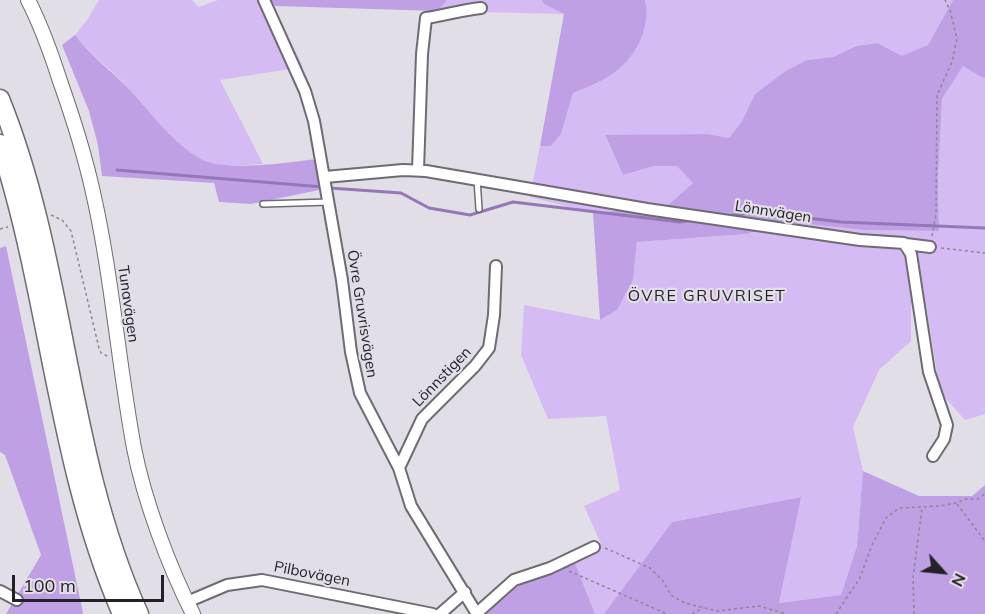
<!DOCTYPE html>
<html>
<head>
<meta charset="utf-8">
<style>
	body { margin:0 }
	#map { position:relative; width:985px; height:614px; overflow:hidden; background:#e2dee8; font-family:Mulish,sans-serif }
	canvas { display:block }
	.north { position:absolute; left:913px; top:542px; width:60px; height:60px; -webkit-text-stroke:4px #e2dee8; paint-order:stroke; rotate:117deg; font-size:16px; font-weight:700; line-height:24px; text-align:center; color:#232125 }
	.north::after { content:''; display:block; margin:auto; width:21px; height:27px; background:#232125; clip-path:polygon(50% 0,100% 100%,50% 72%,0 100%) }
	.scale { position:absolute; left:12px; top:575px; width:152px; height:27px; box-sizing:border-box; border:3px solid #232125; border-top:0; padding-left:8px; font-size:18px; line-height:21px; white-space:nowrap; color:#232125; -webkit-text-stroke:4px #e2dee8; paint-order:stroke }
</style>
</head>
<body>
<div id="map">
<canvas width="985" height="614"></canvas>
<div class="north">N</div>
<div class="scale">100 m</div>
</div>
<script>
const g = document.querySelector('canvas').getContext('2d');
g.lineJoin = 'round';
function fill(path, color) {
  g.fillStyle = color;
  g.fill(path, 'evenodd');
}
function trace(path, color, width, dash) {
  g.strokeStyle = color;
  g.lineWidth = width;
  g.lineCap = dash ? 'butt' : 'round';
  g.setLineDash(dash || []);
  g.stroke(path);
}
function drawText(font, color, halo, rows, align = 'center') {
  g.font = font + ' Mulish,sans-serif';
  g.lineWidth = 4.5;
  g.setLineDash([]);
  g.textBaseline = 'middle';
  g.strokeStyle = halo;
  g.fillStyle = color;
  for (const [text, x, y, turn = 0] of rows) {
    g.save();
    g.translate(x, y);
    g.rotate((+turn || 0) * Math.PI / 180);
    g.textAlign = isNaN(turn) ? turn : align;
    if (halo) g.strokeText(text, 0, 0);
    g.fillText(text, 0, 0);
    g.restore();
  }
}
fill(new Path2D(`
	M99,0H192L199,7L218,0H271L303,67L220,80L263,164C244,165 220,169 203,160C169,143 146,106 121,80C105,64 88,53 75,35L87,20Z
	M447,0H542L544,4L564,14L438,11Z
	M645,0H953L928,45L902,57L877,43L855,46L833,57L807,60L755,94L742,121L729,138L708,134L605,136L623,175L654,166H678L693,183L667,206L593,213L530,197L540,146H551L561,134L573,93C606,79 629,68 641,32C645,20 648,12 645,0Z
	M963,66L981,77L985,78V414L965,420L940,392L926,304L911,303V341L879,370L853,427L863,471L857,546L841,595L779,603L800,497L672,522L604,614H595L573,558L601,544L584,506L620,490L606,416L548,419L521,355L524,305L600,320L617,310L633,280L637,242L747,234L780,221L863,230L939,231L938,180L942,99Z`), '#d4bbf3');
fill(new Path2D(`
	M271,0H447L438,11L275,6Z
	M542,0H645C651,26 637,55 616,71C604,81 587,87 573,93L561,134L551,146H540L564,14L544,4Z
	M953,0H985V78L981,77L963,66L942,99L938,180L939,231L863,230L780,221L747,234L637,242L633,280L617,310L600,320L593,213L667,206L693,183L677,166H654L623,175L605,135L708,134L729,138L742,121L755,94L786,71L807,60L833,57L856,46L877,43L902,56L928,45Z
	M75,35C90,56 112,71 130,90C152,114 173,144 203,160C228,172 290,162 318,159L321,175L319,190L251,204L219,202L214,183L102,176L98,145L89,111L62,45Z
	M6,246L83,613L82,614H6L41,555L5,455L0,452V248Z
	M863,471L919,496H972L985,485V614H604L672,522L801,497L779,603L841,595L857,546Z
	M573,558L595,614H487L480,601Z`), '#bfa0e5');
trace(new Path2D(`
	M117,170L323,187
	M330,188L401,193L429,208L470,215L513,202L680,222L693,220
	M727,216L758,212L841,222L985,228`), '#9577b8', 3);
const service = new Path2D(`
	M477,179L479,209
	M263,204L329,202`);
const minor = new Path2D(`
	M264,0L305,91L314,121L342,280L351,352L360,393L399,468L411,506L477,614
	M418,170L422,54L426,18C445,15 462,10 481,8
	M325,177L403,170L426,171L647,209L860,240L904,243L911,254L929,372L947,425L944,439L933,456
	M906,244L930,247
	M399,468L422,419L475,366L489,348L494,315L496,266
	M0,591L17,600
	M187,602L227,585L262,580L433,614
	M477,613L514,580L550,568L594,547
	M440,614L465,592`);
const tertiary = new Path2D(`
	M28,0C42,27 52,56 61,84C73,118 84,153 92,188C112,274 118,362 134,448C144,500 169,567 193,614`);
const trunk = new Path2D(`
	M0,99C67,265 65,451 139,614
	M0,144C50,298 57,465 122,614`);
trace(service, '#6e6b73', 8);
trace(minor, '#6e6b73', 14);
trace(tertiary, '#6e6b73', 16);
trace(trunk, '#6e6b73', 21);
trace(new Path2D(`
	M51,215L62,220L71,231L99,348L101,353L109,357
	M0,229L8,227
	M932,236L936,214L937,95L952,62L957,39L950,10L945,0
	M941,248L985,253
	M957,504L985,541
	M605,548L650,568L663,581L671,595L685,603L717,611L759,606L786,614
	M569,571L667,614
	M692,614L703,608
	M836,614L860,578L872,545L886,518L899,508L940,506L956,503L966,499H978L985,494
	M914,614L913,577L922,508`), '#8b888f', 1.5, [3, 3]);
trace(service, '#fff', 5);
trace(minor, '#fff', 10);
trace(tertiary, '#fff', 14);
trace(trunk, '#fff', 18);
drawText('15px', '#232125', '#e2dee8', [
	["Lönnvägen",773,212,9],
	["Tunavägen",128,304,82],
	["Övre Gruvrisvägen",362,314,81],
	["Lönnstigen",442,377,-46],
	["Pilbovägen",312,574,11]
]);
g.letterSpacing = '1.5px';
drawText('16px', '#232125', '#e2dee8', [
	["ÖVRE GRUVRISET",707,296]
]);
g.letterSpacing = '0px';
</script>
</body>
</html>
